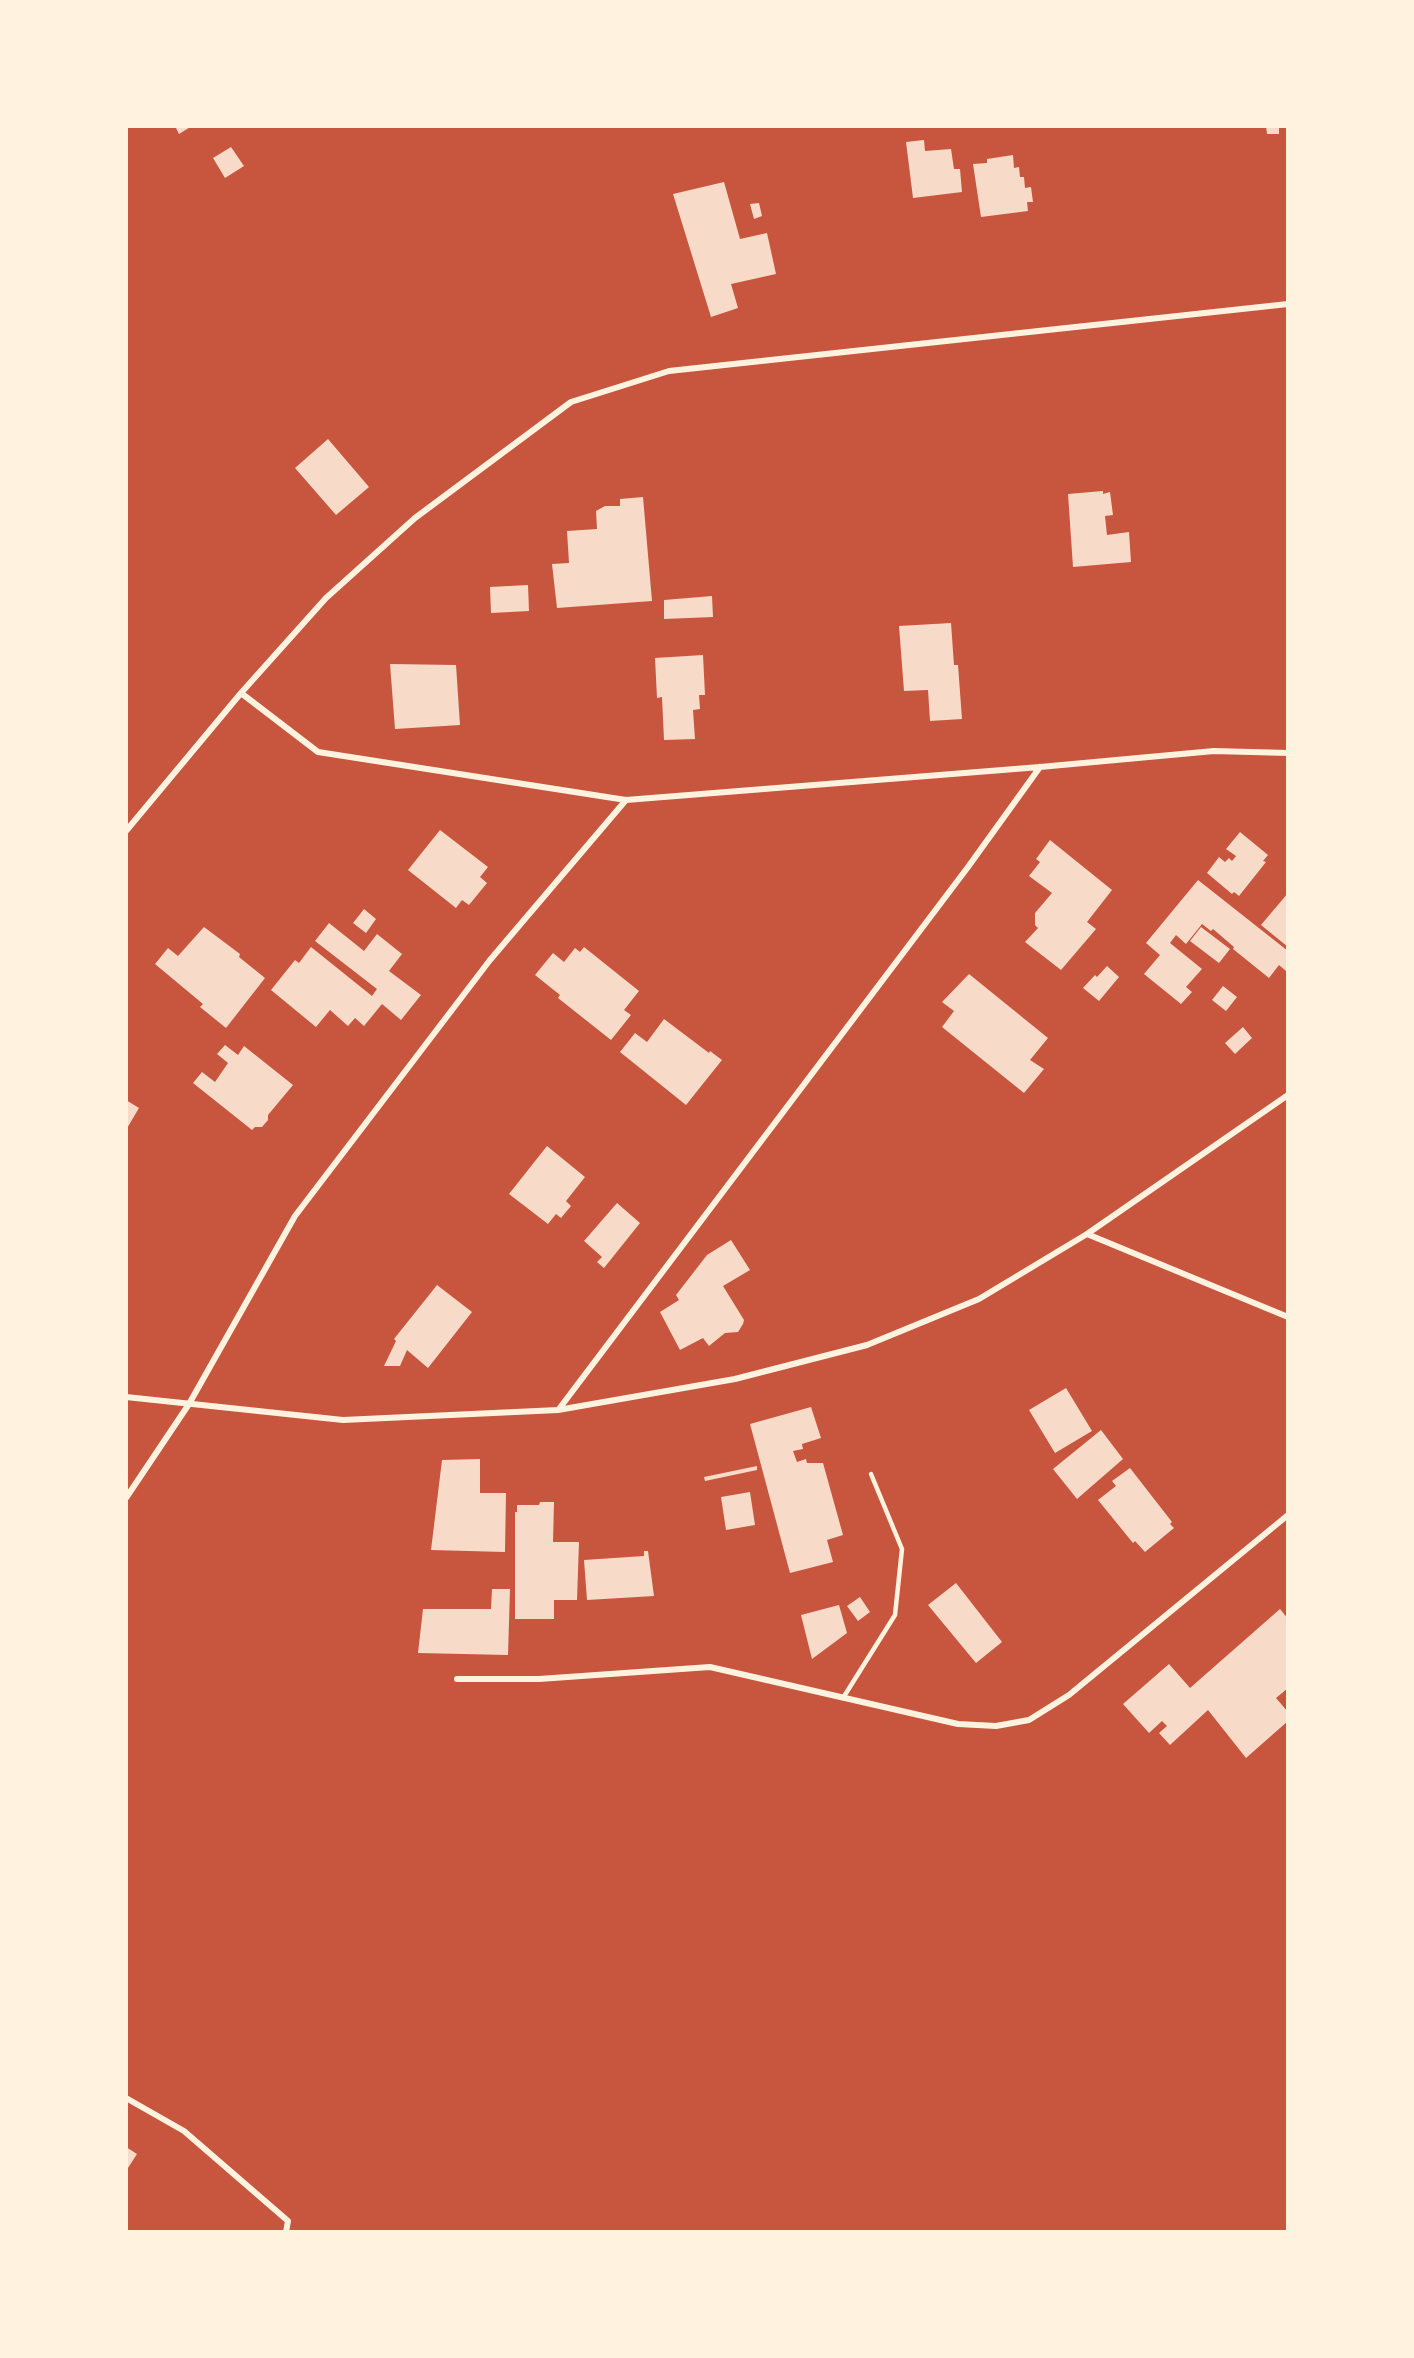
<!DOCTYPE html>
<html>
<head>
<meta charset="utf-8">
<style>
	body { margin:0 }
	#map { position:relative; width:1414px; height:2358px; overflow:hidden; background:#c8553d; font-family:"PT Sans Narrow",sans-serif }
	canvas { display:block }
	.frame { position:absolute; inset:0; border:128px solid #fff3e0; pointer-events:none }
</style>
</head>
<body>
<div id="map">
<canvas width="1414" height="2358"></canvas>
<div class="frame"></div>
</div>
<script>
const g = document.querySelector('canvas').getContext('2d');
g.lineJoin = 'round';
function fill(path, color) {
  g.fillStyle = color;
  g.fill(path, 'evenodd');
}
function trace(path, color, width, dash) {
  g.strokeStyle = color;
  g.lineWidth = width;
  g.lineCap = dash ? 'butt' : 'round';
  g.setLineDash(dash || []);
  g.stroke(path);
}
fill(new Path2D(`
	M175,126H192L179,134Z
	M1266,126H1279V134H1267Z
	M924,140L925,151L951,149L954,169H960L962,192L913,198L906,142Z
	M231,147L244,166L225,178L213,158Z
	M1013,155L1014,168L1019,167L1020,177H1024L1025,188L1031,187L1033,202H1027L1028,211L981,217L973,164L987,163V159Z
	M724,182L740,239L767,233L776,274L731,284L738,308L711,317L673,194Z
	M759,203L762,216L754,219L750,204Z
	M328,439L369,487L336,515L295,468Z
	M1103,491V494L1110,492L1113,515L1105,516L1107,535L1129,532L1131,562L1073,567L1068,494Z
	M643,497L652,601L557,608L552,564L569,563L567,531L597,529L596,511L605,506H620V499Z
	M528,585L529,611L491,613L490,587Z
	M712,596L713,617L664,619V600Z
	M951,623L954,665H958L962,719L930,721L928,690L904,691L899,626Z
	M703,655L705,695H699L700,709L693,710L695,739L664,740L662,697L657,698L655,658Z
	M390,664L456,665L460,725L395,729Z
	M440,830L488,867L480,877L487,883L469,905L462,900L456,908L408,870Z
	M1240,832L1268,855L1263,861L1266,862L1239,896L1234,892L1232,894L1207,873L1219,857L1225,862L1229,858L1232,861L1236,856L1226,849Z
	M1050,840L1112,890L1087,922L1096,929L1061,970L1025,942L1038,928L1035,925V913L1052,893L1029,876L1040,862L1036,859Z
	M1198,880L1288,951V969L1286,971L1279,965L1269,978L1233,949L1234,947L1213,929L1211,931L1202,924L1186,944L1176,935L1170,943L1202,969L1186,987L1192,992L1181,1004L1144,974L1160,955L1146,943Z
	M1288,893V947L1261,925Z
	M364,909L376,919L366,933L353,923Z
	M329,923L364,951L377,934L402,954L389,971L421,995L401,1020L382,1004L364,1026L355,1018L348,1026L330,1010L316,1027L271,990L295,960L299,963L311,947L372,996L377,989L315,941Z
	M204,927L240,954L239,957L265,978L226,1028L200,1007L203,1004L155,964L168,948L178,956Z
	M1201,927L1230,949L1219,963L1190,941Z
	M584,947L639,991L624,1010L631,1015L611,1040L558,998L560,995L535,975L553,953L564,962L575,948L580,952Z
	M1107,966L1119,977L1099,1001L1083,988L1095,975L1097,977Z
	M969,974L1048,1038L1030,1060L1044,1069L1024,1093L942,1027L954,1011L942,1002Z
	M1223,986L1237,997L1226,1011L1212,1000Z
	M664,1019L709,1053L710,1051L722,1060L686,1105L620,1052L635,1033L647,1042Z
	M1243,1027L1252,1038L1235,1054L1225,1043Z
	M225,1045L238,1055L244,1046L293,1085L268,1115V1120L262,1127H255L252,1130L193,1083L202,1072L215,1082L228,1063L217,1054Z
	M126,1100L139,1108L126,1130Z
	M547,1146L585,1177L566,1201L571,1206L561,1218L556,1214L548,1224L509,1194Z
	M617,1203L640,1223L604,1268L597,1262L602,1257L584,1241Z
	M731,1240L750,1270L723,1286L744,1320L743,1324L738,1332L725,1333L709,1346L703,1338L680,1350L660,1312L679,1300L676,1295L707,1255Z
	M437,1285L472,1312L428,1368L407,1350L400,1366H384L396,1341L394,1339Z
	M1066,1388L1092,1431L1055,1453L1029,1410Z
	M811,1407L821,1438L802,1444L803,1449L793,1451L797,1462L806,1459L807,1463H823L843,1535L827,1540L833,1562L790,1573L750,1424Z
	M1101,1430L1123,1459L1077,1499L1053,1469Z
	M480,1459V1493H506L505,1552L431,1550L442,1460Z
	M757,1466V1470L705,1481L704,1477Z
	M1130,1468L1172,1522L1170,1524L1174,1528L1145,1552L1135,1541L1133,1543L1098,1500L1116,1486L1112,1481Z
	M750,1492L755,1525L726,1530L721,1497Z
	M540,1502H554L553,1542H579L577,1600H554V1619H515V1512H517V1505H539Z
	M644,1551H648L654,1596L587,1600L584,1560L644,1556Z
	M956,1583L1002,1642L976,1663L928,1605Z
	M492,1589H510L508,1655L418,1653L423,1609H491Z
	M860,1597L870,1612L858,1621L847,1606Z
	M839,1605L847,1633L812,1659L801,1615Z
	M1280,1609L1288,1619V1688L1276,1698L1288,1712V1721L1246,1758L1208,1710L1170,1745L1159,1733L1167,1726L1162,1721L1149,1733L1123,1704L1169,1664L1190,1688Z
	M126,2147L137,2154L126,2171Z`), '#f7dbc8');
trace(new Path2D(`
	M843,1698L895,1615L902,1549L871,1474`), '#fff3e0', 4.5);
trace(new Path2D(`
	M241,693L318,752L626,800L1040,767L1214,751L1288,753
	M126,831L241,693L326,598L415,518L571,402L669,371L1288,304
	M1087,1234L1288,1317
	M126,1397L343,1420L558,1410L735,1379L867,1345L979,1299L1087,1234L1288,1095
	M559,1409L968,867L1040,767
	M126,1498L189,1404L295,1216L490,960L626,800
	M457,1679H539L710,1667L958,1724L996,1726L1029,1720L1069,1695L1288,1515
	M126,2098L184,2131L288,2221L286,2232`), '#fff3e0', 6);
</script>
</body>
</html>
